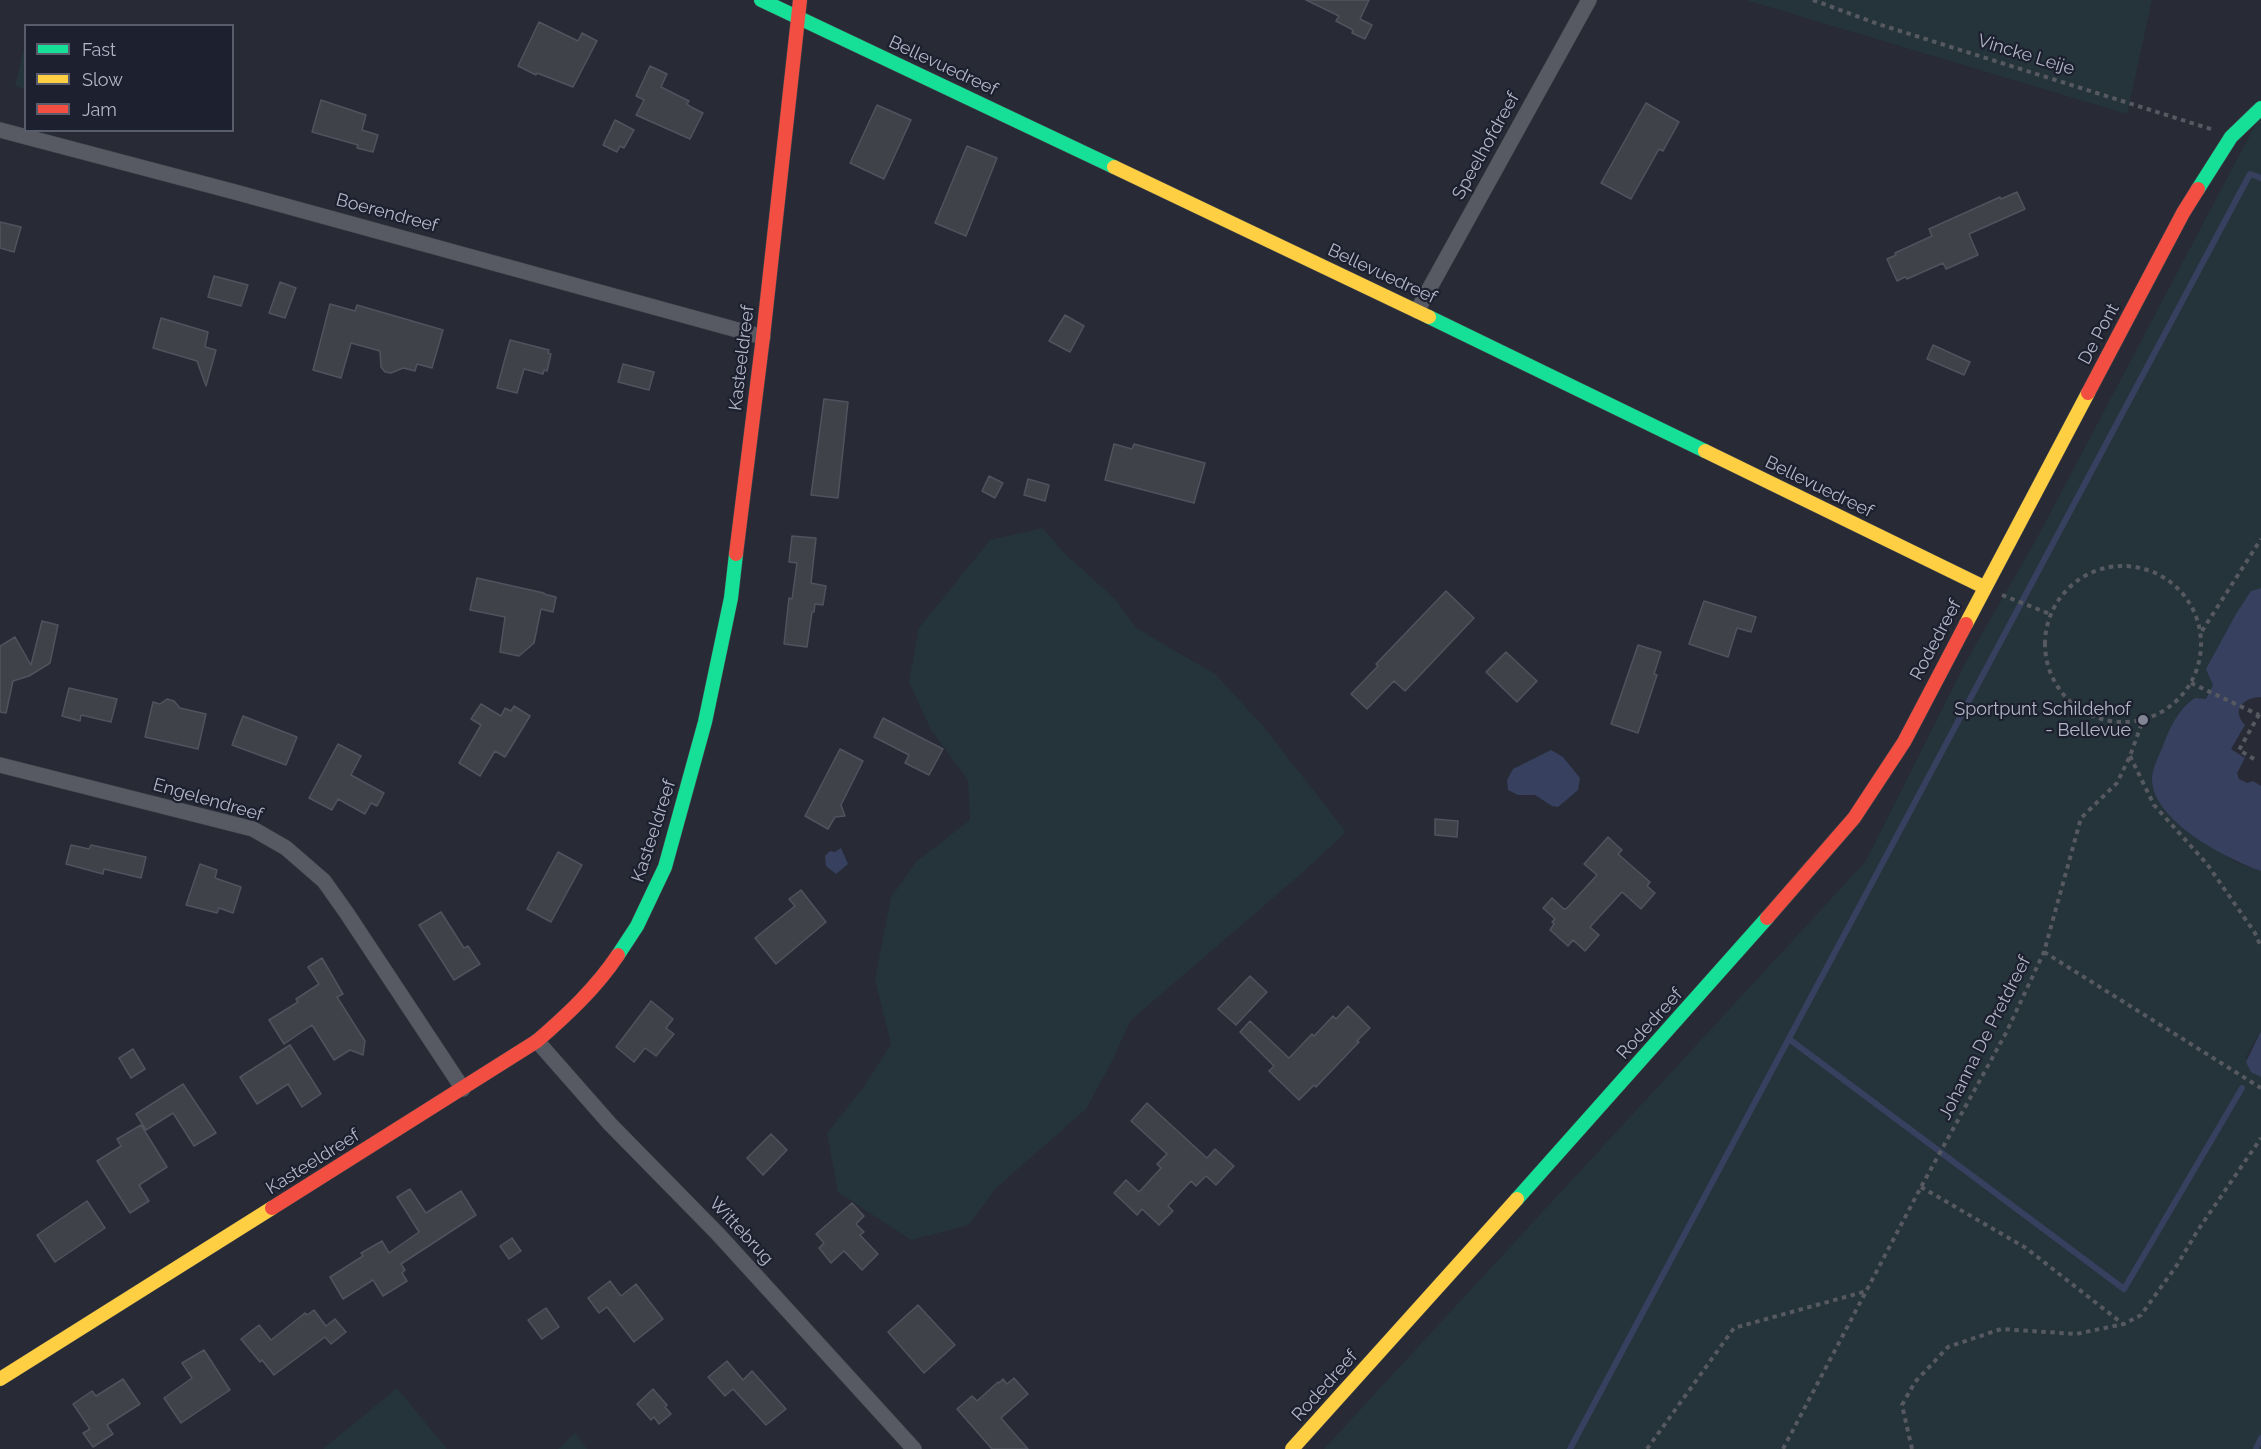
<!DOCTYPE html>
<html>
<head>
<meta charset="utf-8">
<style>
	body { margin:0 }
	#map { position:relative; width:2261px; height:1449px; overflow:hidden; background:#282b35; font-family:Raleway,sans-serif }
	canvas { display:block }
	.legend { position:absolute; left:24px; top:24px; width:210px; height:108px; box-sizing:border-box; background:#1c202f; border:2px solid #585c6b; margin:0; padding:8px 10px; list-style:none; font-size:18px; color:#b2b6c6 }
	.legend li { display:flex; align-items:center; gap:12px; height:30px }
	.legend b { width:30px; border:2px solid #585c6b }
</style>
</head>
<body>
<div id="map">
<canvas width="2261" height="1449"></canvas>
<ul class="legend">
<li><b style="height:8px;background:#16e098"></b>Fast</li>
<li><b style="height:8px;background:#ffcf43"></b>Slow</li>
<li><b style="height:8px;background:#f24e42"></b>Jam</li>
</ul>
</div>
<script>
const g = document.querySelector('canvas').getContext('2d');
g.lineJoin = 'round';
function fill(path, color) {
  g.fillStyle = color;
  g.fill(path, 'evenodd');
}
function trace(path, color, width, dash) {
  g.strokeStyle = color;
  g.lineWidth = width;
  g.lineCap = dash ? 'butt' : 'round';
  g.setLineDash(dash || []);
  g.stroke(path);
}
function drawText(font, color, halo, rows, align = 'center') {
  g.font = font + ' Raleway,sans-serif';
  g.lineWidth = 4.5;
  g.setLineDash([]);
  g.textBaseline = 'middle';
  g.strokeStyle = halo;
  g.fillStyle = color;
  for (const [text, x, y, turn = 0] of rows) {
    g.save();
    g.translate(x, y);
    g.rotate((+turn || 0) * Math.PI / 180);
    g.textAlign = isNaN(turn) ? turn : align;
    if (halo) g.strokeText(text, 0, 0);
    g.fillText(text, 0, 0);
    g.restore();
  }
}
fill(new Path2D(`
	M1746,0H2152L2127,114Z
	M25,44H26L25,89L15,86Z
	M2261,114V588L2251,591L2210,675L2213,685L2206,699L2152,776L2154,790L2165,808L2235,862L2261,871V1031L2246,1057L2261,1077V1449H1324L1866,861L1967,660L2036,540Z
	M1043,528L1062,551L1115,599L1136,628L1215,674L1263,726L1346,832L1303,872L1131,1020L1111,1063L1086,1109L996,1188L969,1225L911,1240L838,1192L827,1133L863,1088L891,1044L875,980L891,897L917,861L970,820L968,780L931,730L909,682L919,628L990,540Z
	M397,1388L447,1449H323Z
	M575,1433L587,1449H558Z`), '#25333a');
fill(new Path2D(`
	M2261,588V697C2245,697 2230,709 2245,725L2231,749L2245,758L2237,773L2239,779L2247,783L2253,781L2261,786V871C2227,859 2150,820 2152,777C2153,767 2159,755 2163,746C2169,729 2179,708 2195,698L2206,699L2213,685L2206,669L2236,614L2251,591Z
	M1551,750L1563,757L1580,778L1578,790L1558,807L1552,806L1535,795H1518L1508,790L1507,780L1513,769Z
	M841,848L848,864L836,874L826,866L825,856L830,851L835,852Z
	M2261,1031V1077L2251,1072L2246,1062Z`), '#37405f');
trace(new Path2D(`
	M1789,1039L2124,1289L2242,1088
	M1570,1449L2250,174L2261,178
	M2256,1449L2261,1438`), '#37405f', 6);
const building = new Path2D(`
	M1306,0H1369L1360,19L1372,25L1365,39L1352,33L1353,30L1336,21L1339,16Z
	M539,22L578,41L582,33L597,41L573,87L537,73L536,75L518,66Z
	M650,66L667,74L661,87L689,101L687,104L691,107L703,113L690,139L636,115L644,100L636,96Z
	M321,100L366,115L362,130L378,135L373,152L357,148L358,145L312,132Z
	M1646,103L1679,122L1663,151L1659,149L1631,199L1601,183Z
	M877,105L911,120L884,179L850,163Z
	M615,120L634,130L624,148L620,146L617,152L603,145Z
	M967,146L997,158L966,236L935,223Z
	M2017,192L2025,209L1969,234L1978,255L1946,269L1943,263L1907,279L1905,277L1897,281L1887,259L1896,255L1895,253L1932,236L1929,229L2000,197L2001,199Z
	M0,222L21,227L14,252L0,248Z
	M214,276L248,285L241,306L208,297Z
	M280,282L296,288L285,318L269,313Z
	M330,304L355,311L357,305L443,330L432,368L417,364L415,371L403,368L391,373L385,372L381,367L380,351L351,343L341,378L313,370Z
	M1065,315L1084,326L1070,352L1049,341Z
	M161,318L208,332L205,347L216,350L206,386L197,361L153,348Z
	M510,340L549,350L548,353L551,354L547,371L544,370L543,374L524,369L517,393L497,388Z
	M1933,345L1970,362L1964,375L1927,359Z
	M623,364L654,372L649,390L618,382Z
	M824,399L848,402L838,498L811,495Z
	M1114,444L1132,449L1134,444L1205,463L1194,503L1105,480Z
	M989,476L1003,483L995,498L982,491Z
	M1028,479L1049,485L1045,501L1024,495Z
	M792,536L816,538L811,583L826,586L823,605L815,604L814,612H812L807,647L784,644L789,598L792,599L797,563L789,562Z
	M477,578L544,593V594L556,597L553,612L541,609L534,643L519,656L500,652L505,617L470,610Z
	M1446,591L1474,618L1405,691L1394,681L1367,709L1351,694L1378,666L1376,664Z
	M1704,601L1756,617L1751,632L1737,628L1728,657L1689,644Z
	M42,621L58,625L50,663L29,676L13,681L6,713L0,712V646L15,637L31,665Z
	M1638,645L1661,652L1654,674L1657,675L1638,733L1611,724Z
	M1506,652L1537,681L1517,702L1486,672Z
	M69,688L117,699L111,722L81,715L80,721L62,716Z
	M167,699L174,701L180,708L206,714L198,749L145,737L153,702L160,704Z
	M481,704L501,716L505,708L511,711L514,706L530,716L505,757L495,751L480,776L459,763L481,725L471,719Z
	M243,716L297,737L286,765L232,745Z
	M883,718L943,749L929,775L905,763L909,755L874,737Z
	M338,744L361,756L351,775L384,793L377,806L371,803L365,814L338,799L332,810L309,798Z
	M840,749L863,761L841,805L845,816L835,817L828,829L805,816Z
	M1435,819L1458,821L1457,837L1435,835Z
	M1608,837L1622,850L1618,854L1650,882L1647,886L1655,893L1641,909L1622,892L1590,927L1599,935L1585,951L1573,940L1568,946L1550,930L1554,924L1552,922L1555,919L1543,908L1552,898L1564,909L1567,908L1597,875L1584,864Z
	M71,845L89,849L91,845L146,857L141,878L104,869L103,874L66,864Z
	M558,852L582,865L551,922L527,909Z
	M200,864L217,870L215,878L241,887L233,913L219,908L217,913L186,905Z
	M801,890L826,922L776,964L755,938L795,906L789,899Z
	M441,912L464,948L468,946L480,964L454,980L419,925Z
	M322,958L343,994L337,997L365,1041L363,1055L350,1050L334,1060L312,1025L284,1044L269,1020L298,1002L296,999L319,984L308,967Z
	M1250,976L1267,992L1236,1025L1218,1009Z
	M651,1001L673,1019L666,1028L674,1034L656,1056L645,1048L634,1062L616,1047Z
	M1348,1006L1370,1028L1357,1041L1359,1042L1316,1087L1314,1085L1299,1100L1269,1071L1274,1066L1240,1032L1250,1021L1289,1058L1312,1034L1314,1036L1333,1016L1336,1019Z
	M290,1045L321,1094L302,1107L288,1084L257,1104L240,1077Z
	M133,1049L145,1069L131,1078L119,1058Z
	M183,1084L216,1133L194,1146L173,1113L146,1130L136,1114Z
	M1147,1103L1207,1158L1215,1149L1234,1166L1216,1185L1206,1176L1196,1186L1191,1181L1168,1206L1173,1211L1159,1225L1142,1209L1137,1215L1114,1193L1126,1180L1139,1192L1161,1168L1157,1164L1167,1154L1131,1121Z
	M141,1125L167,1167L139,1185L149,1201L130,1213L97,1161L121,1146L117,1139Z
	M771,1134L787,1150L763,1175L747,1158Z
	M410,1189L426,1213L461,1191L476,1215L401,1264L405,1270L402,1273L407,1281L383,1296L373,1280L343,1299L330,1277L363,1256L361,1253L382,1241L389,1253L419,1232L397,1197Z
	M87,1201L105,1228L55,1262L37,1235Z
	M852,1203L864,1216L856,1224L864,1232L860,1235L878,1254L862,1270L844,1251L831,1263L819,1248L824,1243L816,1234Z
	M512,1238L521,1251L509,1259L500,1246Z
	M610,1281L621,1296L636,1284L663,1319L634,1342L607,1307L599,1313L588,1298Z
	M918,1305L955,1345L924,1373L888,1332Z
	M546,1308L559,1327L542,1339L528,1320Z
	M314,1310L326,1326L335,1319L346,1332L331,1344L325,1337L274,1375L262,1360L260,1362L241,1339L259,1325L271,1340L305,1313L307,1315Z
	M204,1350L230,1390L181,1423L164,1398L192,1378L182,1363Z
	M727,1361L743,1380L752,1371L786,1409L766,1425L733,1389L725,1396L708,1377Z
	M1014,1378L1028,1394L1001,1418L1028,1449H992L957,1409L972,1396L977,1401L998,1382L999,1383L1003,1379L1007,1384Z
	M123,1379L140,1404L107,1425L113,1434L93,1447L83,1433L90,1429L73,1404L92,1391L96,1396Z
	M653,1389L667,1405L665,1407L671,1414L659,1424L654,1417L651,1420L637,1404Z`);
fill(building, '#40424a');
trace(building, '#50535d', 1.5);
const street = new Path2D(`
	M0,130L235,192L763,337
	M1417,311L1589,0
	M0,765L253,829L286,848L324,881L346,912L463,1089
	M537,1041L610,1124L718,1234L914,1449`);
const fast = new Path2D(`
	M761,0L1114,167
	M2198,189L2231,137L2261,108
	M1429,317L1705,451
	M618,955L637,926L665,867L705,722L731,598L736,554
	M1517,1199L1767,918`);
const slow = new Path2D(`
	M1114,167L1429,317
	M1705,451L1984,587
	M1966,624L2088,393
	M0,1379L272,1208
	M1292,1449L1517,1199`);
const jam = new Path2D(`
	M2088,393L2183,213L2198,189
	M736,554L763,337L800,0
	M1767,918L1854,818L1904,742L1966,624
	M272,1208L537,1041C567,1015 596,988 618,955`);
trace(street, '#44474e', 16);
trace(fast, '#44474e', 15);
trace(slow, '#44474e', 15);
trace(jam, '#44474e', 15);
trace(new Path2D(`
	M1813,0L1878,24L2214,130
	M2045 644a78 78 0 1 1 156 0a78 78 0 1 1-156 0Z
	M2002,595L2050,614
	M2202,631L2261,539
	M2191,683L2259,715
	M2130,756L2154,805L2207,864L2255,933L2261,947
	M2254,759L2239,750L2261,711
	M2044,952L2261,1088
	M1921,1187L2026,1248L2123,1324
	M1647,1449L1734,1328L1867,1291
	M1783,1449L1921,1187L2006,1033L2044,952L2081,818L2117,783L2130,756L2143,720
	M1912,1449L1902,1405L1915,1382L1948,1347L2001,1329L2076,1334L2124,1324L2141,1315L2177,1265L2198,1230L2261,1138`), '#565960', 4, [4.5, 4.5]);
trace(street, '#585a63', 15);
trace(fast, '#16e098', 14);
trace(slow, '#ffcf43', 14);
trace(jam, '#f24e42', 14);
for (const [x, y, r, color] of [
	[2143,720,6,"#828593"]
]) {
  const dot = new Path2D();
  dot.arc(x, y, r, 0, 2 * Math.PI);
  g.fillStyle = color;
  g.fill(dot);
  trace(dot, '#1c202f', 2);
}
drawText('18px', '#b2b6c6', '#1c202f', [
	["Vincke Leije",2026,55,17],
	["Bellevuedreef",943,66,25],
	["Speelhofdreef",1486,146,-61],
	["Boerendreef",387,213,15],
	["Bellevuedreef",1382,274,25],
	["De Pont",2099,334,-62],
	["Kasteeldreef",742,358,-83],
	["Bellevuedreef",1819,487,26],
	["Rodedreef",1936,640,-62],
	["Engelendreef",208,800,16],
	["Kasteeldreef",654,831,-72],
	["Rodedreef",1650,1024,-48],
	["Johanna De Pretdreef",1985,1038,-63],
	["Kasteeldreef",313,1162,-32],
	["Wittebrug",741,1231,47],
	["Rodedreef",1325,1386,-48]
]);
drawText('18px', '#b2b6c6', '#1c202f', [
	["Sportpunt Schildehof",2131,710],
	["- Bellevue",2131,731]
], 'right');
</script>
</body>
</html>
